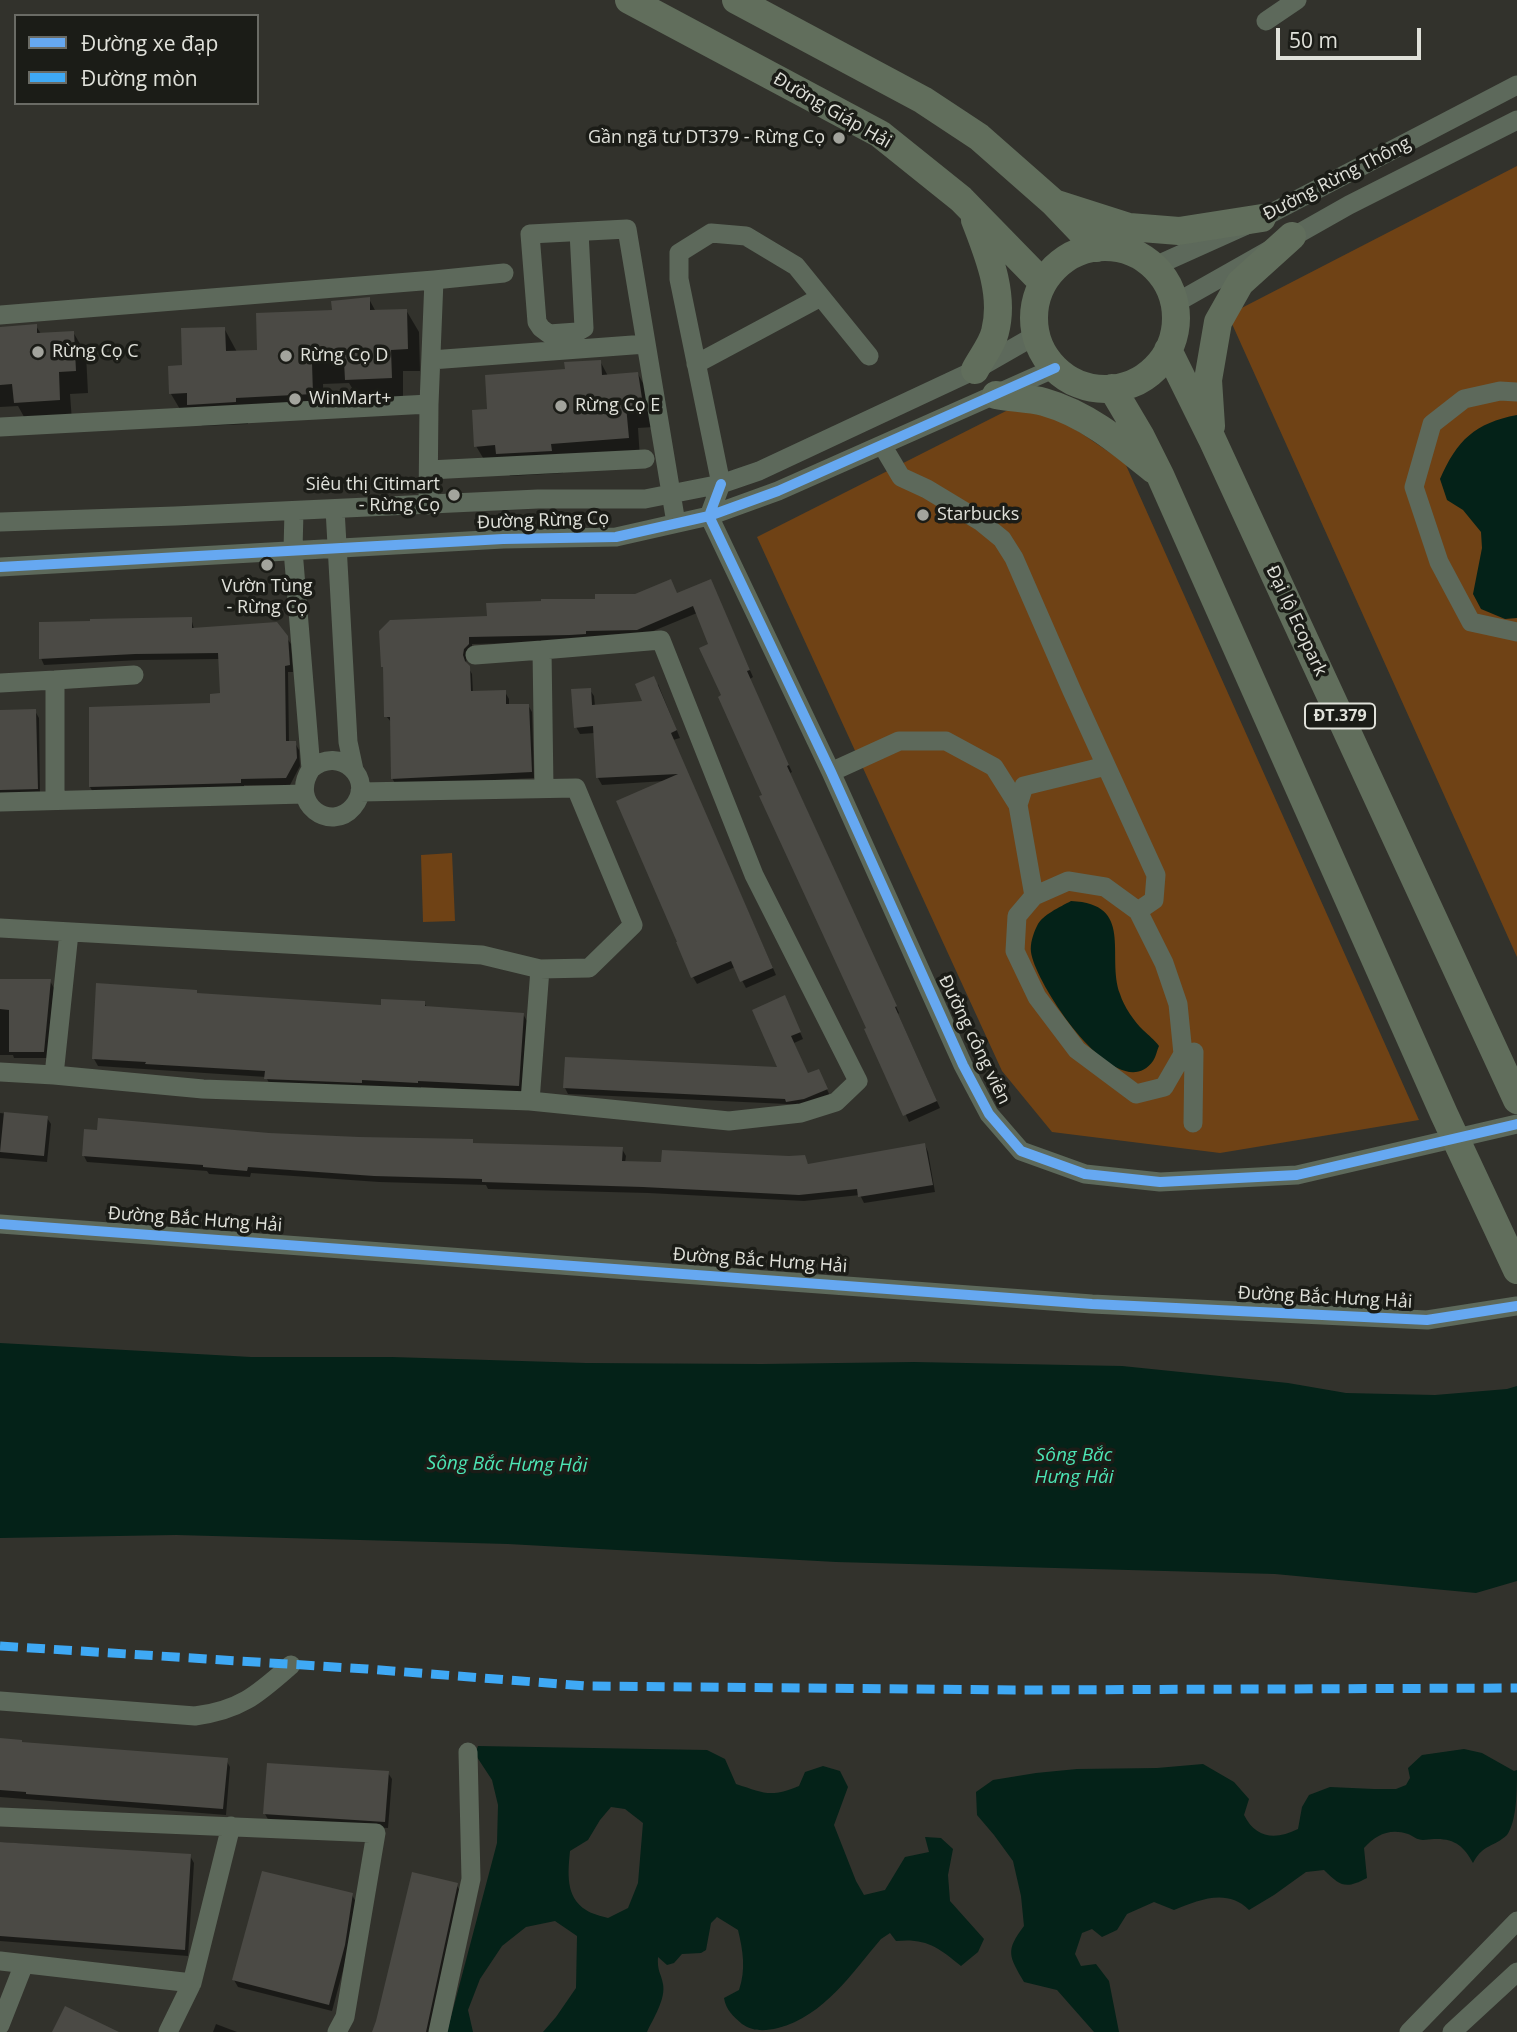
<!DOCTYPE html>
<html>
<head>
<meta charset="utf-8">
<style>
	body { margin:0 }
	#map { position:relative; width:1517px; height:2032px; overflow:hidden; background:#32322c; font-family:"Open Sans",sans-serif }
	canvas { display:block }
	.legend { position:absolute; left:14px; top:14px; width:245px; height:91px; box-sizing:border-box; background:#1b1c17; border:2px solid #6a6b65; margin:0; padding:9px 12px; list-style:none; font-size:21px; color:#e0e1da }
	.legend li { display:flex; align-items:center; gap:14px; height:35px }
	.legend b { width:35px; border:2px solid #6a6b65 }
	.scale { position:absolute; left:1276px; top:28px; width:145px; height:32px; box-sizing:border-box; border:4px solid #e0e1da; border-top:0; padding-left:9px; font-size:21px; line-height:24px; white-space:nowrap; color:#e0e1da; -webkit-text-stroke:5px #1b1c17; paint-order:stroke }
</style>
</head>
<body>
<div id="map">
<canvas width="1517" height="2032"></canvas>
<ul class="legend">
<li><b style="height:9px;background:#66a8f1"></b>Đường xe đạp</li>
<li><b style="height:9px;background:#3fa9f5"></b>Đường mòn</li>
</ul>
<div class="scale">50 m</div>
</div>
<script>
const g = document.querySelector('canvas').getContext('2d');
g.lineJoin = 'round';
function fill(path, color) {
  g.fillStyle = color;
  g.fill(path, 'evenodd');
}
function trace(path, color, width, dash) {
  g.strokeStyle = color;
  g.lineWidth = width;
  g.lineCap = dash ? 'butt' : 'round';
  g.setLineDash(dash || []);
  g.stroke(path);
}
function drawText(font, color, halo, rows, align = 'center') {
  g.font = font + ' "Open Sans",sans-serif';
  g.lineWidth = 7;
  g.setLineDash([]);
  g.textBaseline = 'middle';
  g.strokeStyle = halo;
  g.fillStyle = color;
  for (const [text, x, y, turn = 0] of rows) {
    g.save();
    g.translate(x, y);
    g.rotate((+turn || 0) * Math.PI / 180);
    g.textAlign = isNaN(turn) ? turn : align;
    if (halo) g.strokeText(text, 0, 0);
    g.fillText(text, 0, 0);
    g.restore();
  }
}
fill(new Path2D(`
	M1517,166V957L1228,315Z
	M1008,410L1056,416L1125,463L1419,1120L1220,1153L1052,1132L1002,1071L757,537Z
	M452,853L455,921L423,922L421,855Z`), '#6f4215');
fill(new Path2D(`
	M1517,415V618L1505,619L1481,609L1473,594L1482,548L1481,532L1463,510L1447,500L1440,479C1457,440 1475,423 1517,415Z
	M1071,901C1135,904 1106,955 1120,994C1124,1007 1134,1021 1143,1030C1149,1036 1154,1039 1159,1046C1157,1050 1156,1057 1153,1061C1118,1110 1035,984 1031,952C1030,944 1033,934 1037,926C1042,915 1060,907 1071,901Z
	M0,1343L251,1357H392L586,1363L762,1364L914,1362L1122,1366L1288,1383L1346,1393L1435,1395L1507,1389L1517,1386V1581L1476,1593L1275,1574L836,1562L508,1544L176,1535L0,1538Z
	M478,1746L707,1750L725,1759L736,1784C764,1793 770,1798 799,1786L805,1772L823,1766L840,1771L848,1787L834,1825L856,1881L864,1895L885,1890L905,1857L929,1852L925,1837L941,1838L953,1849L948,1875L950,1901L984,1939L978,1952L961,1966C938,1947 926,1938 896,1941L890,1933L881,1939C852,1973 824,2016 778,2028C765,2031 754,2032 742,2024C733,2016 726,2010 724,1998L739,1990C746,1969 743,1951 738,1930L717,1917L711,1923L706,1950L701,1953L682,1954L674,1963L667,1965L658,1957C657,1971 661,1973 663,1984C666,1999 653,2019 647,2032H543L556,2017L576,1988L577,1936L555,1921L526,1927L502,1946L480,1979L468,2010L473,2032H447L497,1843L498,1805L492,1780L475,1754ZM611,1807L625,1809L643,1823L638,1883L628,1908L608,1918C601,1916 592,1914 586,1910C565,1897 568,1872 570,1851L588,1840L600,1820Z
	M1464,1749L1482,1753L1514,1771L1517,1770C1517,1790 1517,1821 1507,1835C1493,1848 1484,1843 1473,1863C1464,1846 1454,1838 1434,1839C1430,1839 1427,1840 1423,1840C1417,1840 1413,1836 1408,1834C1389,1828 1376,1835 1364,1848L1367,1878C1346,1889 1341,1887 1324,1870L1306,1872L1274,1895L1249,1910C1227,1888 1199,1900 1174,1910L1154,1902L1127,1914L1117,1930L1102,1937L1092,1929L1082,1933L1075,1954L1081,1966L1096,1964L1109,1981L1119,2032H1094L1057,1990L1024,1982C1009,1956 1005,1951 1024,1926L1021,1896L1013,1861L994,1835L977,1815L976,1792L993,1780L1036,1773L1077,1769L1157,1768L1203,1764L1234,1782L1249,1799L1244,1815C1256,1839 1276,1840 1298,1829L1302,1807L1309,1795L1330,1787L1374,1789H1396L1406,1785L1410,1778L1408,1768L1422,1755Z`), '#042218');
fill(new Path2D(`
	M369,299L376,312L406,310L419,332L420,371H403V399L360,401L349,383L323,384L324,416L248,419V424L202,426L195,415L184,416L171,394L184,367L224,328L237,352L259,351L334,312Z
	M36,326L41,334L73,332L86,354L88,393L70,394L72,421L28,424L18,406L0,407V335Z
	M600,361L608,376L638,374L650,396L654,427L638,428L640,459L563,466V473L510,476L505,467L489,468L476,446L489,410L566,371Z
	M714,588L753,677L750,679L792,772L790,773L899,1013L898,1014L940,1108L909,1122L764,795L723,696L711,645L697,613L641,636L574,642L472,644V652L467,656L466,663L472,674L473,693L505,692L509,699V706L528,705L532,712L534,778L396,785L392,778V723L386,716L489,618L597,600L677,595Z
	M191,618L194,629L286,637L291,644L293,672H288L289,743H295L299,750L300,766L290,785H244V789L94,794L90,787L212,705L222,695L220,659L140,660L44,665L41,658Z
	M658,684L680,738L673,740L776,975L746,988L735,967L697,984L693,977L665,781L602,785L598,778L595,733L580,734L576,727L590,690L594,696L595,706L645,702Z
	M35,711L39,718L40,795L0,798V712Z
	M0,980L50,981L54,988L47,1058H14L13,1055H0Z
	M196,992L198,995L383,1007L424,1003L427,1007L523,1014L527,1021L522,1092L421,1087V1089L270,1085L266,1077L98,1066L94,1059Z
	M788,1004L803,1039L794,1043L808,1075L822,1078L830,1096L809,1105L568,1094L565,1088L780,1069Z
	M0,1113L47,1118L51,1124L47,1162L0,1158Z
	M269,1134L474,1145L622,1149L626,1156L625,1163L663,1164L804,1156L809,1166L925,1145L928,1152L935,1192L864,1203L860,1195L804,1201L648,1193L488,1189L486,1185L379,1182L251,1173L250,1177L209,1174L207,1171L87,1162L84,1156Z
	M0,1740L22,1744L226,1760L230,1767L226,1815L0,1797Z
	M388,1773L392,1779L388,1828L269,1821L265,1814Z
	M0,1842L190,1856L194,1863L188,1956L0,1941Z
	M456,1884L460,1891L430,2032H374Z
	M352,1895L356,1902L348,1952L332,2011L238,1987L234,1980Z
	M216,2024L237,2032H213Z`), '#0007');
fill(new Path2D(`
	M370,297V310L407,309L408,349L391,350L392,378L345,380L344,361L312,363L313,394L236,398V402L187,405V393L169,394L168,366L182,365L181,328L225,327L226,351L257,350L256,313L332,310L331,301Z
	M37,324V333L74,331L76,371L59,372L60,400L14,403L12,384L0,385V327Z
	M601,360L602,375L638,372L643,405L626,406L629,438L551,444L552,451L496,454L495,445L474,447L472,410L487,409L485,375L565,369L564,362Z
	M671,579L677,593L711,579L750,670L747,671L789,765L787,766L897,1006L895,1007L937,1101L903,1116L864,1029L866,1028L759,796L762,795L718,697L721,695L699,648L708,644L693,606L637,630L586,631V634L570,635L469,637V644L464,649L463,655L465,661L470,666L471,691L506,690V704H529L532,772L391,779L390,717H384L383,667H381L379,631L390,620L487,616L486,603L541,601V599H595V594H635Z
	M192,617V628L277,622L288,636L290,665L285,666L286,741H296L297,758L286,778L241,779V783L89,787V707L210,703V694L220,693L218,653L135,654L39,659V622L90,621V619Z
	M654,676L677,730L671,733L773,968L740,982L731,961L691,978L676,942H677L616,801L678,774L596,778L593,726L574,728L571,689L591,688L592,705L642,701L635,684Z
	M36,709L38,789L0,790V710Z
	M0,979H51L44,1052H9V1010L0,1009Z
	M96,983L197,990V993L381,1005V999L425,1001V1006L524,1013L519,1086L418,1081V1083L362,1080V1083L264,1079L265,1071L145,1064L146,1062L92,1059Z
	M785,995L801,1032L791,1036L808,1073L819,1069L828,1089L804,1099L786,1102L785,1099L563,1088L565,1057L777,1067L752,1010Z
	M4,1112L48,1116L44,1156L0,1152Z
	M98,1118L269,1133L359,1137L473,1139V1143L623,1147L622,1161L661,1162L662,1150L789,1156L805,1155L808,1164L925,1143L933,1185L858,1197L857,1189L799,1195L643,1187L482,1182V1179L374,1176L248,1167L247,1171L203,1167V1165L82,1156L84,1129L97,1130Z
	M0,1738L22,1740V1742L228,1758L223,1809L26,1794V1792L0,1790Z
	M267,1763L389,1771L385,1822L263,1814Z
	M0,1842L191,1854L185,1950L0,1936Z
	M262,1871L353,1893L345,1945L329,2005L232,1980Z
	M412,1872L458,1883L426,2032H372L376,2021Z
	M65,2006L119,2032H52Z`), '#4b4a45');
trace(new Path2D(`
	M1266,21L1297,0
	M579,232L584,328L577,332L549,334L541,328L537,322L530,234L627,229L676,523
	M1153,267L1262,218L1517,85
	M1174,304L1349,205L1517,120
	M0,315L434,280L504,273
	M869,356L796,266L746,236L711,233L679,253V279L721,484L709,516L831,772L963,1065L989,1114L1021,1151L1085,1174L1160,1182L1297,1175L1517,1124
	M431,360L646,344
	M696,364L821,297
	M1517,392L1500,391L1464,399L1432,424L1414,487L1439,562L1471,622L1517,632
	M0,427L429,404
	M882,445L901,477L927,489L980,521L1002,539L1014,558L1072,691L1156,875L1154,900L1138,911L1105,887L1068,881L1034,896
	M429,470L645,459
	M428,505L429,404L434,280
	M335,509L348,742L354,770
	M294,511L293,550L311,769C288,804 331,833 353,807C377,779 339,744 311,769
	M0,522L175,516L538,499H645L721,484L759,471L975,370L1036,335
	M0,567L503,539L616,537L709,516L778,491L1055,368
	M475,655L542,650
	M55,680L134,675
	M0,683L55,680V800
	M831,772L899,741H946L994,767L1018,805L1034,896L1017,916L1015,951L1037,997L1077,1050L1136,1094L1164,1087L1183,1054L1194,1052L1193,1123
	M0,802L304,794
	M1018,805L1024,786L1106,766
	M1138,911L1164,963L1178,1004L1183,1054
	M0,928L482,955L540,969L589,968L633,925L576,788L360,792
	M0,1072L54,1075L69,933
	M54,1075L203,1089L530,1101L540,969
	M530,1101L729,1121L801,1113L836,1102L858,1081L754,875L661,640L542,650L544,788
	M0,1224L1092,1304L1427,1320L1517,1306
	M0,1701L195,1716C241,1710 258,1694 291,1665
	M0,1817L376,1833L345,2017L337,2032
	M0,1961L192,1983
	M0,2025L24,1964
	M168,2032L192,1983L231,1826
	M438,2032L471,1879L468,1752
	M1409,2032L1517,1921
	M1452,2032L1517,1972`), '#5d695b', 19);
trace(new Path2D(`
	M629,0L880,134L961,199L1043,283
	M736,0L923,100L979,137L1054,203L1097,248
	M1057,204L1129,227L1179,231L1262,218
	M1034 318a71 71 0 1 1 142 0a71 71 0 1 1-142 0Z
	M1168,350L1212,439L1517,1100
	M975,370C981,358 992,345 995,332C1005,294 988,254 975,220
	M1112,388L1141,437L1160,475L1444,1114L1517,1270
	M996,395C1011,398 1029,398 1044,402C1087,414 1121,443 1154,470
	M1211,426L1208,380L1218,322L1240,283L1292,236`), '#616e5c', 28);
trace(new Path2D(`
	M0,1646L367,1669L586,1686L1014,1690L1517,1688`), '#3fa9f5', 9, [18, 9]);
trace(new Path2D(`
	M721,484L709,516L831,772L963,1065L989,1114L1021,1151L1085,1174L1160,1182L1297,1175L1517,1124
	M0,567L503,539L616,537L709,516L778,491L1055,368
	M0,1224L1092,1304L1427,1320L1517,1306`), '#66a8f1', 10);
for (const [x, y, r, color] of [
	[839,138,7,"#a3a49d"],
	[38,352,7,"#a3a49d"],
	[286,356,7,"#a3a49d"],
	[295,399,7,"#a3a49d"],
	[561,406,7,"#a3a49d"],
	[454,495,7,"#a3a49d"],
	[923,515,7,"#a3a49d"],
	[267,565,7,"#a3a49d"]
]) {
  const dot = new Path2D();
  dot.arc(x, y, r, 0, 2 * Math.PI);
  g.fillStyle = color;
  g.fill(dot);
  trace(dot, '#1b1c17', 2.5);
}
for (const [x, y, w] of [
	[1340,716,70]
]) {
  const box = new Path2D();
  box.roundRect(x - w / 2, y - 12.5, w, 25, 5);
  g.fillStyle = '#1b1c17';
  g.fill(box);
  trace(box, '#e0e1da', 2);
}
drawText('bold 16px', '#e0e1da', null, [
	["ĐT.379",1340,716]
]);
drawText('18px', '#e0e1da', '#1b1c17', [
	["Đường Giáp Hải",832,111,30],
	["Đường Rừng Thông",1337,179,-27],
	["Đường Rừng Cọ",543,521,-2],
	["Đại lộ Ecopark",1296,621,65],
	["Đường công viên",974,1040,64],
	["Đường Bắc Hưng Hải",195,1220,4],
	["Đường Bắc Hưng Hải",760,1261,4],
	["Đường Bắc Hưng Hải",1325,1298,3]
]);
drawText('18px', '#e0e1da', '#1b1c17', [
	["Gần ngã tư DT379 - Rừng Cọ",825,138,"right"],
	["Rừng Cọ C",52,352],
	["Rừng Cọ D",300,356],
	["WinMart+",309,399],
	["Rừng Cọ E",575,406],
	["Siêu thị Citimart",440,485,"right"],
	["- Rừng Cọ",440,506,"right"],
	["Starbucks",937,515],
	["Vườn Tùng",267,587,"center"],
	["- Rừng Cọ",267,608,"center"]
], 'left');
drawText('italic 19px', '#4ce4b4', '#1b1c17', [
	["Sông Bắc",1074,1456],
	["Hưng Hải",1074,1478],
	["Sông Bắc Hưng Hải",507,1465,1]
]);
</script>
</body>
</html>
